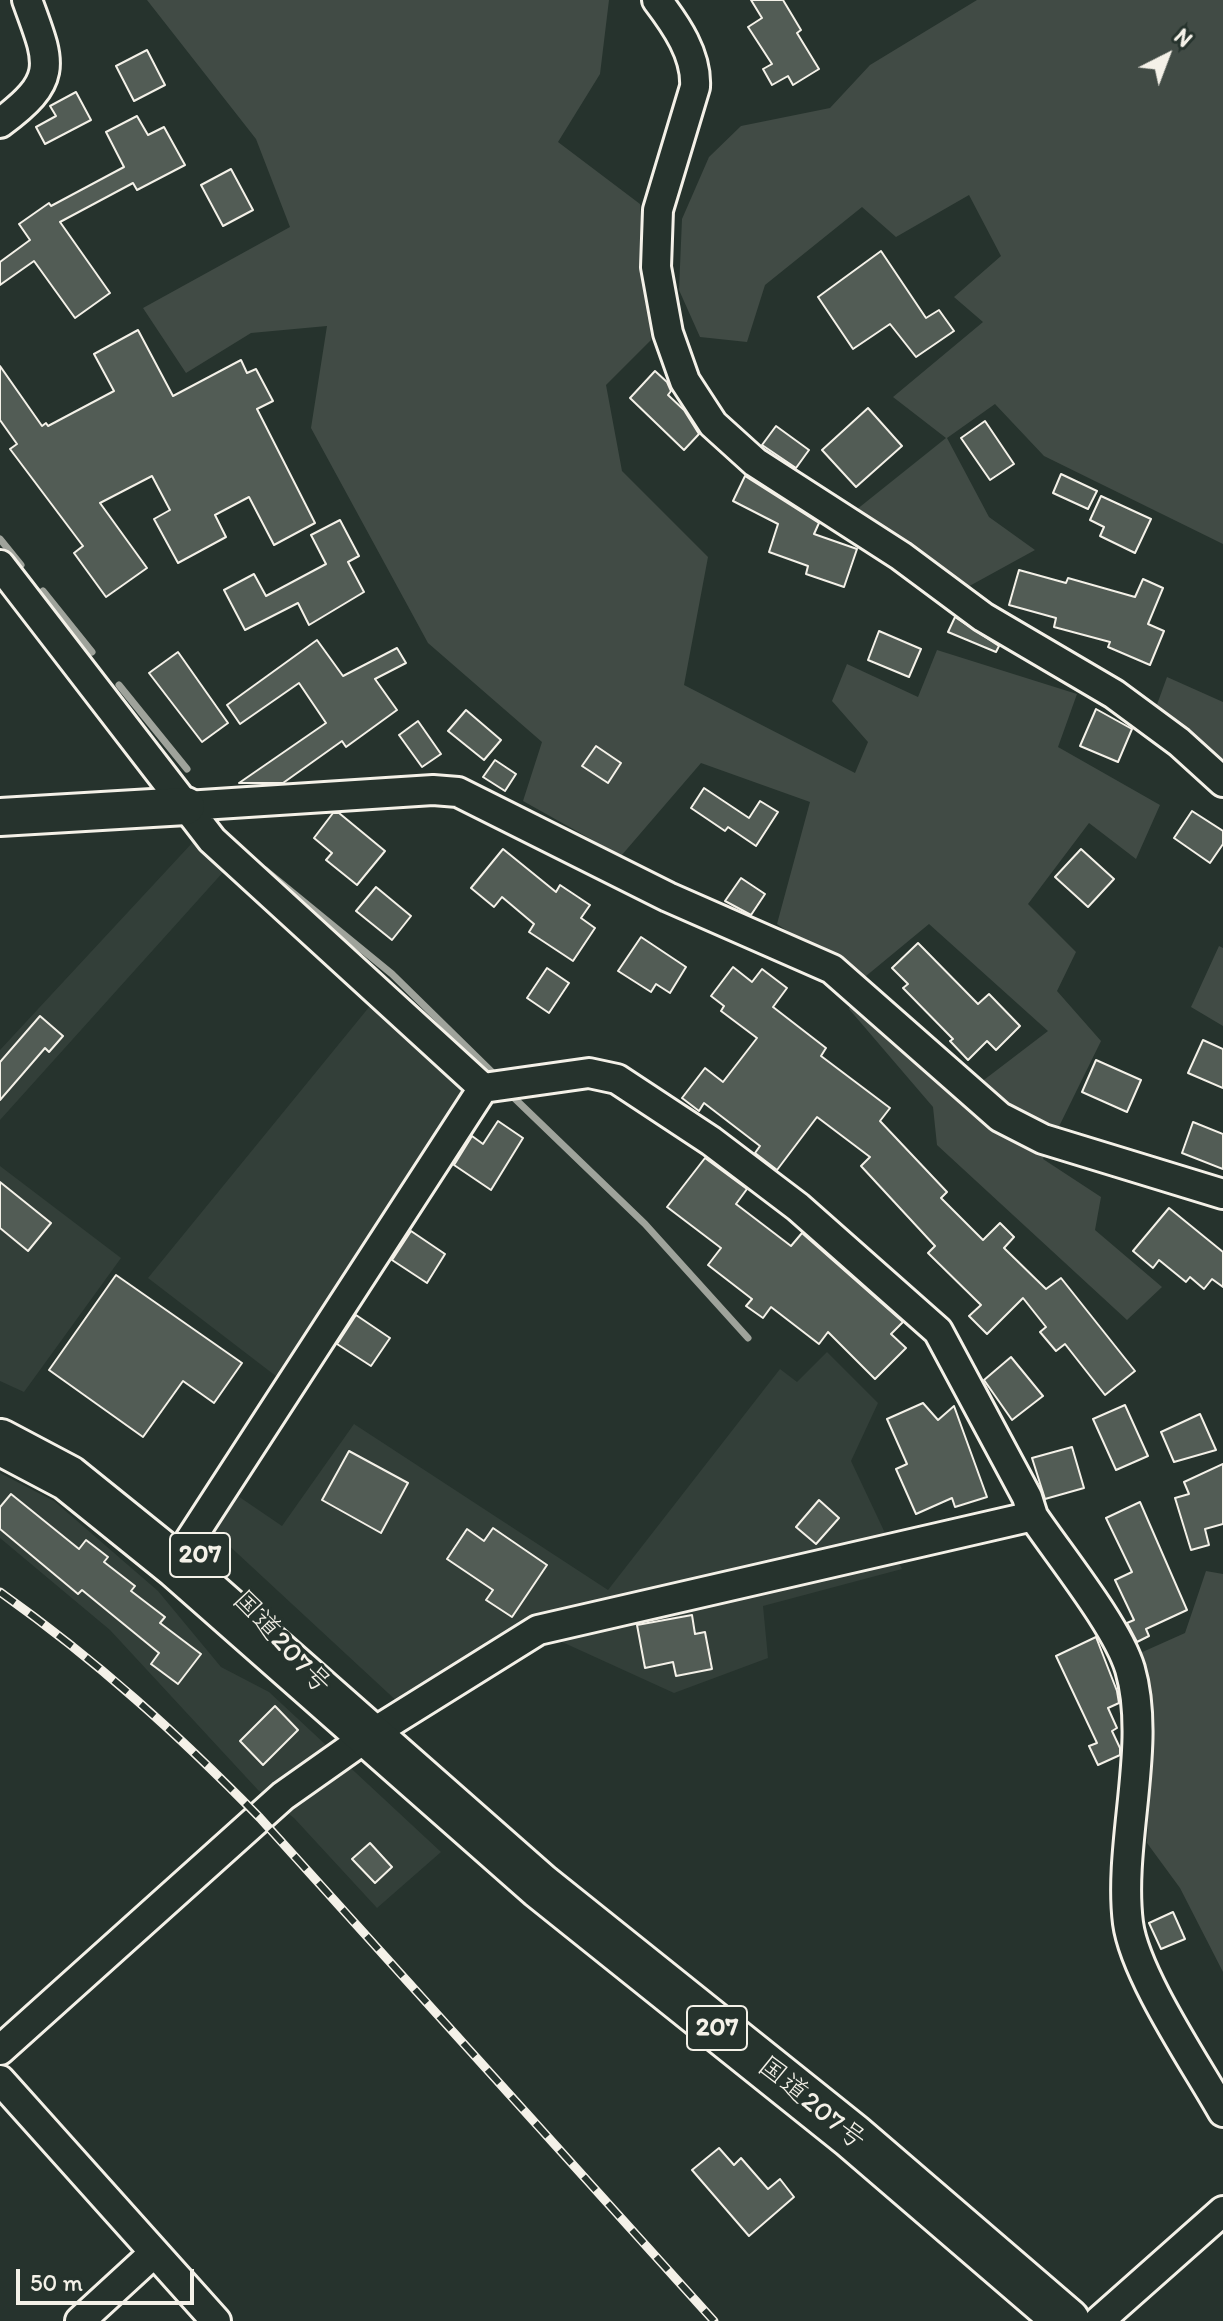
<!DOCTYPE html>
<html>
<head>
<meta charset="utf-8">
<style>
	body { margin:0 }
	#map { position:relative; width:1223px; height:2321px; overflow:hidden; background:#26332d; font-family:Itim,sans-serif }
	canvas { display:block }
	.north { position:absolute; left:1127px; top:16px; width:80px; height:80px; -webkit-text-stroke:6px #26332d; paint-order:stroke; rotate:42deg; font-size:22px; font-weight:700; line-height:32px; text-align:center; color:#f4f1e8 }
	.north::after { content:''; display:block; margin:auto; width:28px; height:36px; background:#f4f1e8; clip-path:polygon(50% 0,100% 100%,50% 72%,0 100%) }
	.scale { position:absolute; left:16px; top:2269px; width:178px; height:36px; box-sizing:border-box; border:4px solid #f4f1e8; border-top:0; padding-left:10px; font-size:24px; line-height:28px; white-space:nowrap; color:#f4f1e8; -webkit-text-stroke:6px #26332d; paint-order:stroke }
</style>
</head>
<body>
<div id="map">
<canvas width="1223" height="2321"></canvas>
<div class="north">N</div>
<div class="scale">50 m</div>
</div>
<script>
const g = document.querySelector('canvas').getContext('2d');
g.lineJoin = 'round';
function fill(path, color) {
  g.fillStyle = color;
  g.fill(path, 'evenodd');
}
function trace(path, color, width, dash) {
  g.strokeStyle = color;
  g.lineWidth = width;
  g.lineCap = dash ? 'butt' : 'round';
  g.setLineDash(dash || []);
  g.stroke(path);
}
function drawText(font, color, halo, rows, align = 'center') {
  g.font = font + ' Itim,"Klee One",sans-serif';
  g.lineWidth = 6;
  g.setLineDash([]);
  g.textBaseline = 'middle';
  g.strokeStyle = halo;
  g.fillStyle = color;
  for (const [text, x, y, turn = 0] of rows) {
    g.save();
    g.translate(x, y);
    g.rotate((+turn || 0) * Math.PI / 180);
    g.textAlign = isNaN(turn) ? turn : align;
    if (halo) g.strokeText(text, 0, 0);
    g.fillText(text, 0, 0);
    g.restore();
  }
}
fill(new Path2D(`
	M193,842L225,870L0,1120V1050Z
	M374,1001L472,1091L281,1380L148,1278Z
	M0,1166L121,1258L24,1392L0,1381Z
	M827,1352L878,1403L851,1461L902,1569L763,1606L768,1658L674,1693L527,1626L401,1705L210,1528L235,1494L282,1526L354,1424L608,1590L780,1369L797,1382Z
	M0,1473L54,1501L158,1591L221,1667L269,1692L441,1852L377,1908L294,1818L258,1790L110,1630L0,1538Z`), '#333f39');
fill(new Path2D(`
	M147,0H609L600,74L558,142L640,204L651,340L606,385L622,471L708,557L684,685L855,773L868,742L832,701L847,664L918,697L937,650L1077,694L1058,747L1160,805L1136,859L1089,823L1028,904L1076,952L1057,991L1101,1041L1043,1159L1101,1197L1095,1230L1162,1287L1127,1320L937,1145L933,1107L849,1009L859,981L777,924L810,802L701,763L621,856L523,801L542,742L428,643L311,428L327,326L251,333L186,373L143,308L290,227L256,139ZM929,924L1048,1031L976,1086L860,981Z
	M977,0H1223V544L1044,456L995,404L947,438L989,517L1035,550L964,589L856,510L946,438L893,397L983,322L954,297L1001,256L969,195L896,237L862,207L765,285L747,342L700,337L679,290L682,219L709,157L741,126L830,108L870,65Z
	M1167,677L1223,702V771L1155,710Z
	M1219,946L1223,948V1026L1191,1007Z
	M1206,1571L1223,1574V1972L1180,1888L1147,1843L1153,1712L1138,1654L1185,1633Z`), '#414b45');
trace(new Path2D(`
	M0,539L21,565
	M43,591L92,652
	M119,685L187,769
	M265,870L392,974L496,1076
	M510,1094L645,1224L748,1338`), '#9fa39b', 7);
const building = new Path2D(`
	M751,0H783L801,30L797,33L819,69L793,85L788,76L772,85L763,69L772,64L748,27L762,18Z
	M147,50L165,85L134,101L116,66Z
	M76,92L91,120L45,144L36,127L56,116L50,106Z
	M137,116L148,135L164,127L185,165L137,190L133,183L60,222L110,293L75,318L34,261L0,285V262L30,240L19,224L49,203L51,206L124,167L106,132Z
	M231,169L253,210L223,226L201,185Z
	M881,251L926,318L939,310L954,331L916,357L890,324L853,349L818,297Z
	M138,330L173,396L241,360L247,373L256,369L273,401L257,409L315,523L274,545L249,497L215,515L226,537L178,563L154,519L170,510L152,476L100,503L147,568L106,597L74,553L83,546L10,449L17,444L0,420V366L42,426L46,423L48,426L114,391L94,354Z
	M655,371L667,382L671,391L668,395L684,410L699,434L684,450L630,398Z
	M868,408L902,446L856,487L822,450Z
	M985,421L1014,464L990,480L961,438Z
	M776,426L809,450L796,468L762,445Z
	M1061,474L1097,491L1088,509L1053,493Z
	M745,476L819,523L814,534L857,549L844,587L806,574L808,566L769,552L778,524L733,501Z
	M1101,496L1151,519L1135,553L1100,536L1104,527L1090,520Z
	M340,520L359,556L348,562L364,592L309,625L298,603L245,630L224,590L254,574L266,596L326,564L311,535Z
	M1019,570L1066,583L1068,578L1135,597L1143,579L1163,588L1148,624L1164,631L1150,665L1108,647L1110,642L1054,627L1056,618L1009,605Z
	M955,617L999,646L996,652L948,632Z
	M879,631L921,649L909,677L868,660Z
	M317,640L343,676L397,648L406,663L375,679L397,710L346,747L342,741L283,783H239L326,723L299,683L240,724L227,705Z
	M178,652L228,723L202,742L149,673Z
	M1096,709L1132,729L1118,762L1080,746Z
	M466,710L501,740L484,760L448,731Z
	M418,721L441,754L422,767L399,735Z
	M596,746L621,763L608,783L582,766Z
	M495,760L516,774L505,791L483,777Z
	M704,788L749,818L760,801L778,812L756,846L728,827L725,831L691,808Z
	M1192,811L1223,831V844L1210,863L1174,838Z
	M333,813H339L385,851L357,885L326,860L332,853L314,838Z
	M503,849L556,892L560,885L590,905L581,918L595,928L573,961L529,932L534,924L502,897L494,907L471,888Z
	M1081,849L1114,879L1088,907L1055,877Z
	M741,878L765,894L751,915L725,901Z
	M376,887L411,916L392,940L356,911Z
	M641,937L686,967L670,993L656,984L651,992L618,971Z
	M918,943L978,1004L989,994L1020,1026L996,1050L987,1041L968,1060L950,1041L953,1039L903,988L908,984L892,968Z
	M733,967L752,982L762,969L787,988L773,1007L826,1048L821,1056L890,1108L880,1121L947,1192L941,1198L983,1240L1000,1223L1014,1237L1004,1248L1046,1289L1061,1278L1135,1371L1105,1395L1065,1344L1056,1351L1040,1332L1046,1327L1023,1298L987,1334L969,1316L981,1305L928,1253L935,1246L861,1166L870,1157L817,1117L777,1170L755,1153L760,1146L704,1103L699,1111L682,1098L705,1068L723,1082L757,1038L721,1011L724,1006L711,996Z
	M547,968L569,983L549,1013L527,998Z
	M40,1016L63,1036L49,1052L45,1048L0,1100V1062Z
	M1203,1040L1223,1049V1088L1188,1073Z
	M1096,1060L1141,1080L1127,1112L1082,1092Z
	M498,1121L523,1138L491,1190L454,1165L472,1136L483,1144Z
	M1193,1122L1223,1134V1169L1182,1153Z
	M705,1158L747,1189L736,1204L791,1246L802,1233L903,1322L891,1334L906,1348L875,1379L828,1332L819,1344L771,1307L763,1318L746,1306L752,1299L708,1265L721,1248L667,1207Z
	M0,1182L51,1223L28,1251L0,1228Z
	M1169,1208L1223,1252V1287L1212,1279L1204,1289L1190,1277L1186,1282L1159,1260L1153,1268L1133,1251Z
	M411,1231L445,1254L427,1283L392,1260Z
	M116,1275L242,1363L214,1403L183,1381L143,1437L49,1370Z
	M356,1315L390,1338L371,1366L337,1344Z
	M1011,1357L1043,1396L1012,1420L984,1380Z
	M923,1403L938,1420L954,1406L987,1497L955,1507L952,1498L916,1514L896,1469L907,1464L887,1419Z
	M1125,1405L1148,1456L1116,1470L1093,1419Z
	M1200,1414L1216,1450L1174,1462L1161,1432Z
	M1072,1447L1084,1488L1045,1499L1032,1458Z
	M349,1451L408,1483L381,1533L322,1500Z
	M1223,1464V1524L1205,1529L1209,1545L1191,1550L1175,1498L1189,1494L1184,1482Z
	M11,1494L79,1549L86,1540L108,1557L104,1562L135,1586L131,1591L165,1617L160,1623L201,1654L178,1684L151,1664L159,1653L82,1590L78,1594L0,1529V1507Z
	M819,1500L839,1518L816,1544L796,1527Z
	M1140,1502L1187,1610L1146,1629L1149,1636L1137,1642L1127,1623L1134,1620L1115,1580L1132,1572L1106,1518Z
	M493,1528L547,1565L512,1617L486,1600L493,1590L447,1559L467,1529L484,1541Z
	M692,1615L695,1634L705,1632L712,1669L676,1676L673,1662L645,1668L637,1625Z
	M1096,1637L1117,1691L1119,1703L1108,1708L1117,1728L1112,1731L1120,1748V1755L1098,1765L1089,1746L1097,1743L1056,1656Z
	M275,1706L298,1730L263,1765L240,1741Z
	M370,1843L392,1867L375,1883L352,1859Z
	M1173,1912L1185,1939L1161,1949L1149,1923Z
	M719,2148L734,2165L741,2158L768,2189L780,2179L794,2197L749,2236L692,2170Z`);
fill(building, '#525c55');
trace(building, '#f4f1e8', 2);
const minor = new Path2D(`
	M657,0C676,25 697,55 695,87L658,210L656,267L668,333L685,381L713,424L755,462L901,556L983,617L1114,694L1179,742L1223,782
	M0,123C60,79 50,63 27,0
	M0,565L212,840L483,1088
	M186,806L433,790L458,792L668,897L832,969L1000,1117L1043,1139L1223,1194
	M188,1543L483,1088L589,1073L617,1079L711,1141L798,1207L938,1331L1027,1497L1033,1516C1060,1556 1117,1626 1130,1669C1152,1745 1118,1844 1128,1923C1135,1975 1196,2064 1223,2112
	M0,2050L283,1796L368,1736L538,1630L1033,1516
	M0,2080L216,2321
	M80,2321L154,2253
	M1099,2321L1223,2211`);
const tertiary = new Path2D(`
	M0,817L186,806`);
const trunk = new Path2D(`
	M0,1442L68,1478L177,1566L540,1886L852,2136L1067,2321`);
trace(minor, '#f4f1e8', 34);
trace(tertiary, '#f4f1e8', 42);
trace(trunk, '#f4f1e8', 50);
trace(minor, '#26332d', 28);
trace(tertiary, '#26332d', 36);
trace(trunk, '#26332d', 44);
const rail = new Path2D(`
	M0,1592C97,1661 177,1733 260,1818L714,2321`);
trace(rail, '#f4f1e8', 9);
trace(rail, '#26332d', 6, [18]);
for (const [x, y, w] of [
	[200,1555,60],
	[717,2028,60]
]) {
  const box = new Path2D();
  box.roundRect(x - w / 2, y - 22, w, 44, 6);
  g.fillStyle = '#26332d';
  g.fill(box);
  trace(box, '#f4f1e8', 2);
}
drawText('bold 26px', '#f4f1e8', null, [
	["207",200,1555],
	["207",717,2028]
]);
drawText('28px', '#f4f1e8', '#26332d', [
	["国道207号",281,1643,47],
	["国道207号",811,2104,39]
]);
</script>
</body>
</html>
